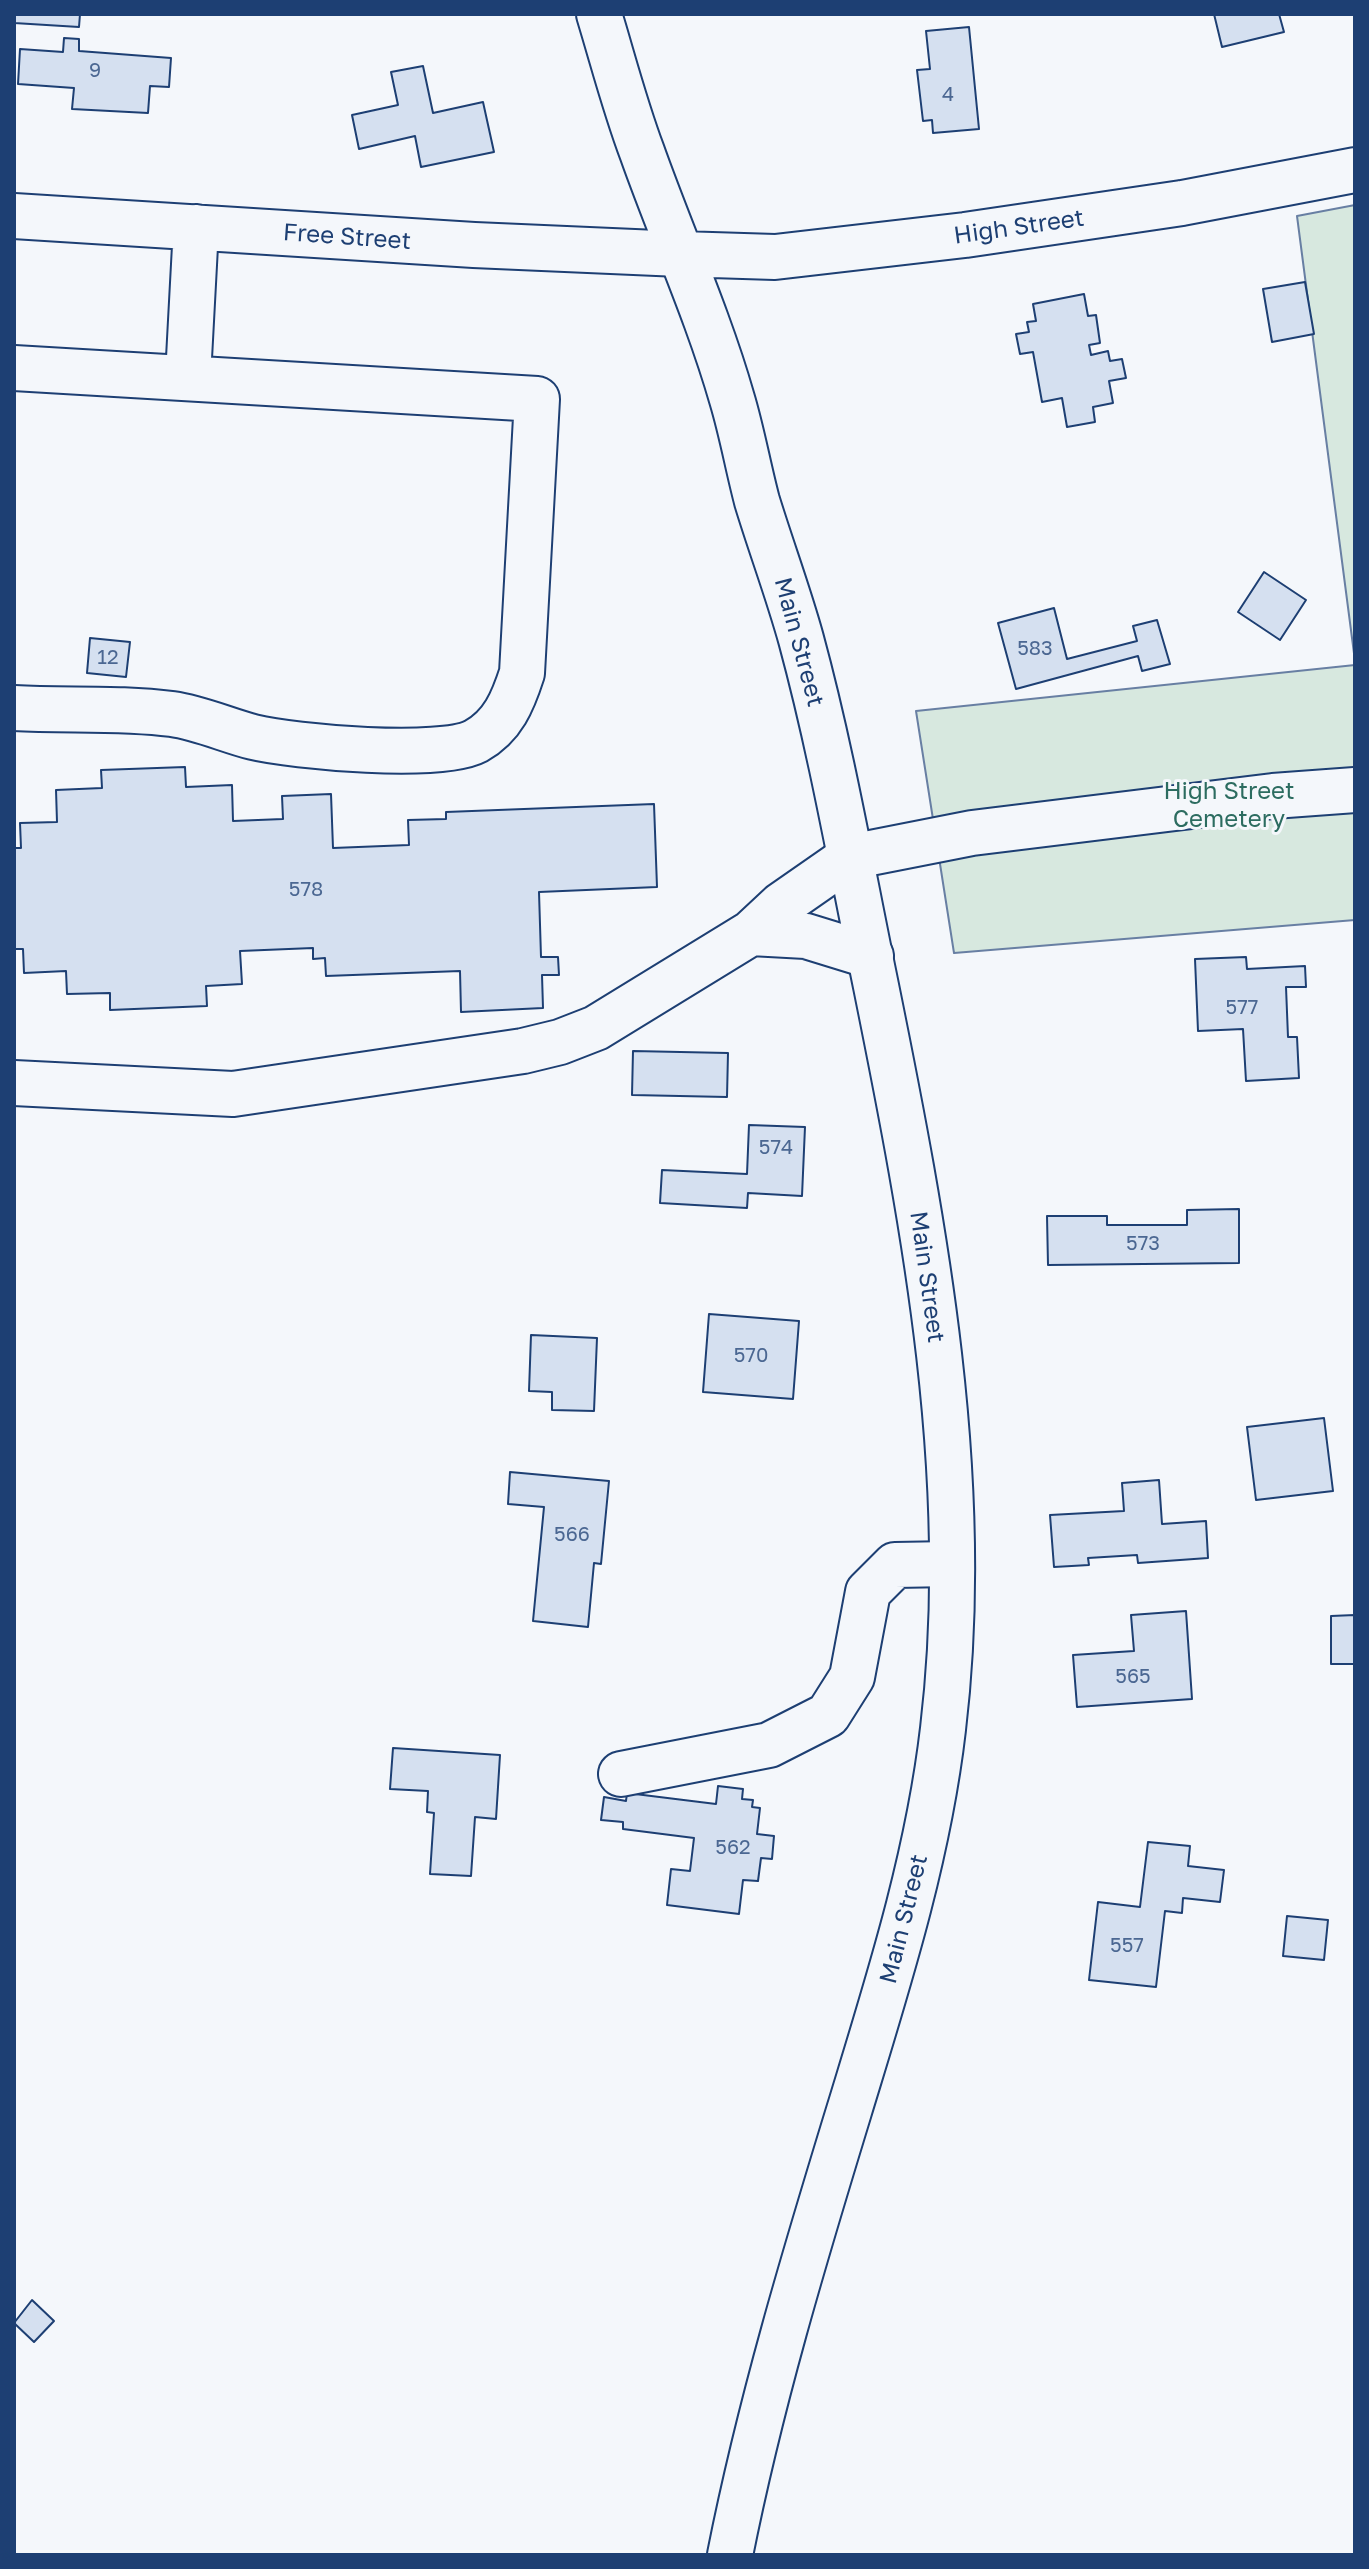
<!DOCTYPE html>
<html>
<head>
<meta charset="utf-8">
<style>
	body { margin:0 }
	#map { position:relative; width:1369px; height:2569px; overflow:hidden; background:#f4f7fb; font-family:"Golos Text",sans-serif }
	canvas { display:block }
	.frame { position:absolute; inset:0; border:16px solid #1d3f73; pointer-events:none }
</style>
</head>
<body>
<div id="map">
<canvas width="1369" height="2569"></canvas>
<div class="frame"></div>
</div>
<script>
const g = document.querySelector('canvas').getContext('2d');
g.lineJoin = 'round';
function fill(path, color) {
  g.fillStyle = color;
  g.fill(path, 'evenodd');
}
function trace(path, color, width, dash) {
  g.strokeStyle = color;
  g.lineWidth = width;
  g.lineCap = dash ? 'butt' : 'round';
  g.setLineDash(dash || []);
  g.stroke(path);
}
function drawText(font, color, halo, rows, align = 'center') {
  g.font = font + ' "Golos Text",sans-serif';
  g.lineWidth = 6;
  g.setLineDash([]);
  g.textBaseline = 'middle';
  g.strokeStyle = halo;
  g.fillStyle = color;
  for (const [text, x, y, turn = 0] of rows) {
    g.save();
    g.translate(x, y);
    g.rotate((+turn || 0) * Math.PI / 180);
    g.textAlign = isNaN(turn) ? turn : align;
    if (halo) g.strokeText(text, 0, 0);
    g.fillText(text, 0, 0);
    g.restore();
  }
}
const green = new Path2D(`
	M1355,205V661L1297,216Z
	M1355,665V920L954,953L916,711Z`);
fill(green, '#d7e8df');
trace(green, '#687fa3', 2);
const building = new Path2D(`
	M14,14H80L79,27L14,23Z
	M1214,14H1279L1284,32L1222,47Z
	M969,27L979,129L933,133L932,120L923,121L917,70L930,69L926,31Z
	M64,38L79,39V51L171,58L169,87L150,86L148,113L72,109L74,88L18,84L20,49L63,52Z
	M423,66L433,113L483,102L494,152L421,167L415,136L359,149L352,115L398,105L391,72Z
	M1305,282L1314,334L1272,342L1263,289Z
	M1084,294L1088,316L1096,315L1100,343L1089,345L1091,355L1108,351L1110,361L1122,359L1126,378L1109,381L1113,403L1093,407L1095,422L1067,427L1062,398L1042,402L1033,352L1020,354L1016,334L1029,332L1027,322L1036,321L1033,304Z
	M1264,572L1306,600L1280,640L1238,612Z
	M1054,608L1067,659L1137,641L1133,626L1157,620L1170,664L1142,671L1138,656L1016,689L998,623Z
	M90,638L130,642L126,677L87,673Z
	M185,767L186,787L232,785L233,821L283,819L282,796L331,794L333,848L409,845L408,820L446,819V812L654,804L657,887L539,892L541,957H558L559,975H542L543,1008L461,1012L460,971L326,976L325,958L313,959V948L240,951L242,984L206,986L207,1006L110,1010V993L67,994L66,971L24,973L23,949H14V848H21L20,823L57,822L56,790L102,788L101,770Z
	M1246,957L1247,969L1305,966L1306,987H1286L1288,1037H1297L1299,1078L1246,1081L1243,1029L1198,1031L1195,959Z
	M633,1051L728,1053L727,1097L632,1095Z
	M749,1125L805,1127L802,1196L748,1193L747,1208L660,1203L662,1170L747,1174Z
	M1239,1209V1263L1048,1265L1047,1216H1107V1225H1187V1210Z
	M709,1314L799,1321L793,1399L703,1392Z
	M531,1335L597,1338L594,1411L552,1410V1392L529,1391Z
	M1324,1418L1333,1491L1256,1500L1247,1427Z
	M510,1472L609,1481L601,1564L594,1563L588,1627L533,1621L544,1507L508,1504Z
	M1159,1480L1162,1524L1206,1521L1208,1558L1138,1563L1137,1555L1088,1558L1089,1565L1054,1567L1050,1515L1124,1511L1122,1483Z
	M1186,1611L1192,1699L1077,1707L1073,1655L1134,1651L1131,1615Z
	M1355,1615V1664H1331V1616Z
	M393,1748L500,1755L496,1819L475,1817L471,1876L430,1874L434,1813L427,1812L428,1791L390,1789Z
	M718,1786L743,1789L742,1799L753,1800L752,1807L760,1808L757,1834L774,1836L772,1859L761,1858L758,1881L743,1880L739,1914L667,1905L671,1869L690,1871L694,1838L623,1829V1822L601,1820L604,1797L626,1801L627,1793L716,1804Z
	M1148,1842L1190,1846L1188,1866L1224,1870L1220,1902L1183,1898L1182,1913L1165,1911L1156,1987L1089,1980L1098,1902L1140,1907Z
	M1287,1916L1328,1920L1324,1960L1283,1956Z
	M32,2300L54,2321L34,2342L14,2323Z`);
fill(building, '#d5e0f0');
trace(building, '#1d3f73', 2);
const minor = new Path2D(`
	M14,216L474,245L680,254
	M14,368L537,399L522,673C513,701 503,726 476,741C441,760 294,747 253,737C226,730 200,718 172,714C120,707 66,711 14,708
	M188,377L196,227
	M871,956L806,936L751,933L781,905L850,857L972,833L1273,796L1355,790
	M14,1083L233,1094L523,1051L560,1042L596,1028L751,933
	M621,1774L769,1745L828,1715L852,1677L868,1592L895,1565L951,1564`);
const major = new Path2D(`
	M599,14C613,60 625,107 642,152C671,234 708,315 732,399C742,432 748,467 757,501C771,547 788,592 801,639C832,753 852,870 876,986C925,1228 973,1481 943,1729C928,1859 887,1986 849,2111C804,2258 760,2404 730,2555
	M680,254L775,257L965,235L1182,203L1355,170`);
trace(minor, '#1d3f73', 48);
trace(major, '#1d3f73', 48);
trace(minor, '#f4f7fb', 44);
trace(major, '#f4f7fb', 44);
drawText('20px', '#4b6792', null, [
	["9",95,71],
	["4",948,95],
	["583",1035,649],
	["12",108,658],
	["578",306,890],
	["577",1242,1008],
	["574",776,1148],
	["573",1143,1244],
	["570",751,1356],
	["566",572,1535],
	["565",1133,1677],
	["562",733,1848],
	["557",1127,1946]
]);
drawText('24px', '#1d3f73', '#f4f7fb', [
	["High Street",1019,227,-8],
	["Free Street",347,237,4],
	["Main Street",799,642,75],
	["Main Street",927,1277,82],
	["Main Street",904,1919,-76]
]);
drawText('24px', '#2c6c60', '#f4f7fb', [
	["High Street",1229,791],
	["Cemetery",1229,819]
]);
</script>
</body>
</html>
